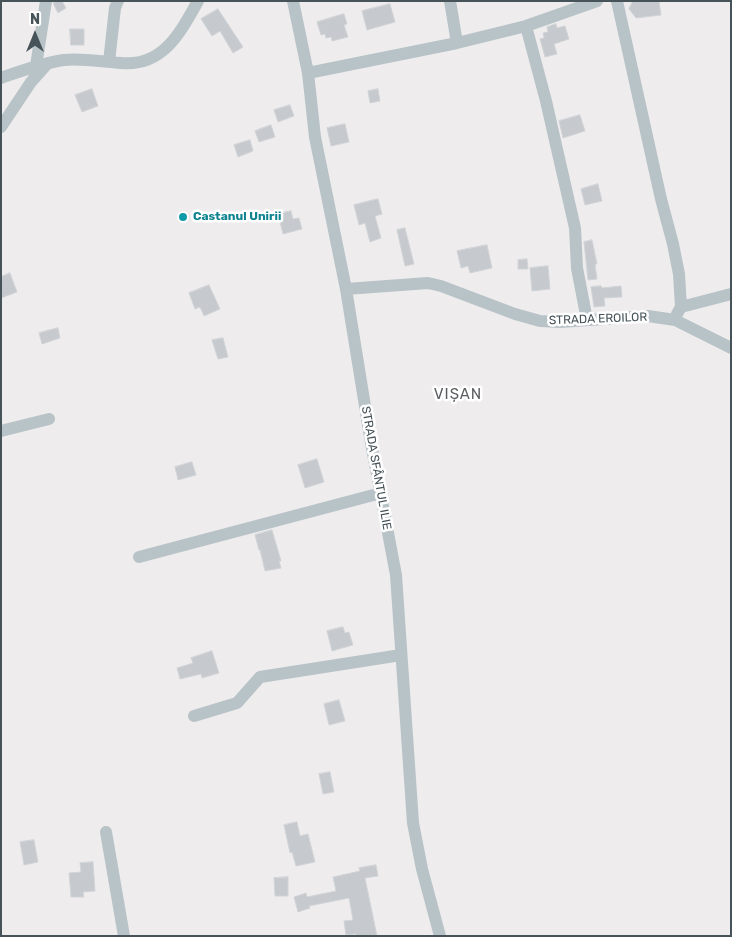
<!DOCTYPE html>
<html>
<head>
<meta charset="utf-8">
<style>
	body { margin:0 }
	#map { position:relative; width:732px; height:937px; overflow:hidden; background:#efeced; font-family:Rubik,sans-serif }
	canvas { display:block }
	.frame { position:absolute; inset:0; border:2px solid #465358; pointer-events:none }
	.north { position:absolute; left:10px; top:10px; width:50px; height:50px; -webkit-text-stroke:4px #fff; paint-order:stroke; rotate:0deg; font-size:14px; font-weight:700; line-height:20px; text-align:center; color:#465358 }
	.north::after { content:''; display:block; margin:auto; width:18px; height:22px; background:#465358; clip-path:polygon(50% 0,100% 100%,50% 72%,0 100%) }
</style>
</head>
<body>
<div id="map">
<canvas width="732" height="937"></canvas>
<div class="frame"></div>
<div class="north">N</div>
</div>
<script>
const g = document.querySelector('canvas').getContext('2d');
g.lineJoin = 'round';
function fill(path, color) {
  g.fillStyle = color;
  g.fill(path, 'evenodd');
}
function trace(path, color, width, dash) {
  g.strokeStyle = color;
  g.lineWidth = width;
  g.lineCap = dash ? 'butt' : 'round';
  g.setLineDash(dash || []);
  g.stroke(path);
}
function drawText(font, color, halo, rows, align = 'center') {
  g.font = font + ' Rubik,sans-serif';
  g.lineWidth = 5;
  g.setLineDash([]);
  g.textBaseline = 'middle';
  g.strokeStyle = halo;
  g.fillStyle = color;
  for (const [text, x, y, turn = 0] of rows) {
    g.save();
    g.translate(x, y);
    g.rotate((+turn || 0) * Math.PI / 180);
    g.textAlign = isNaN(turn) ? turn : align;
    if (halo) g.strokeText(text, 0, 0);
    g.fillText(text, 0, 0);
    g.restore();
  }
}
const building = new Path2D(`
	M54,1H62L66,8L58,13L54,5Z
	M633,1H659L661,15L636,18L629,9Z
	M390,4L395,22L367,30L362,11Z
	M218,9L243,47L233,53L220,31L212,36L201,19Z
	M344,14L347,24L344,25L348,37L332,41L331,37L326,38L325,34L321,35L317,22Z
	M556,24L557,28L565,26L569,39L554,44L557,54L545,57L540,39L544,38L543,33L548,32L547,27Z
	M70,29H84V45H71Z
	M92,89L98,106L82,112L75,95Z
	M378,89L380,101L370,103L368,91Z
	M290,105L294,116L278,122L274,110Z
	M580,115L585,131L563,138L559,121Z
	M345,124L349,142L331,146L327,128Z
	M271,125L275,137L259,142L255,131Z
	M250,140L253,151L238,157L234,145Z
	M598,184L602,201L585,205L581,189Z
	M378,199L382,214L375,216L381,238L370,242L365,223L359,225L354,205Z
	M291,211L293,219L299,218L302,229L283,234L278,214Z
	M405,228L414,264L405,266L397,230Z
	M592,240L597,264H595L597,279L588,280L584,242Z
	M487,245L492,268L470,273L468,266L461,268L457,251Z
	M527,259L528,269H518V260Z
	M548,266L550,289L532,291L530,268Z
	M10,273L17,292L1,298V277Z
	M209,285L220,309L204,316L200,307L195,309L189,293Z
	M601,286L602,288L621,286L622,297L604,298L605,306L594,307L591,287Z
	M58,328L60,338L42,344L39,333Z
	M223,338L228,357L218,359L212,340Z
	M317,459L324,482L305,488L298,465Z
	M192,462L196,475L178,480L175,467Z
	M272,530L281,561H279L281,568L265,571L260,550H259L255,535Z
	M343,627L345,633L349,632L353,645L332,651L327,631Z
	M212,651L219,673L202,678L201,674L180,679L177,668L193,663L191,658Z
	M339,700L345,721L329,725L324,704Z
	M330,772L334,792L323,794L319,774Z
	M297,822L300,836L308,834L315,862L296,866L292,852L290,853L284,825Z
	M34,840L38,862L24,865L20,842Z
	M93,862L95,891L83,892L84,897H71L69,873L81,872L80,863Z
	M376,865L378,876L365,878L377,936H356V934L346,935L344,921L353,920L349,898L309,906L310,908L298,912L294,897L306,893L307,897L336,891L333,877L360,871L359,868Z
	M288,877V896H275L274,878Z`);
fill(building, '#c6cace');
trace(building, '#d1d4d7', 1);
trace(new Path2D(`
	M293,1L308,73L315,137L346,289L371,443L396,575L413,823L422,869L440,936
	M450,1L457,43
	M617,1L661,199L673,244L679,274L681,307
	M526,26L546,101L575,228L577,268L587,320
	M109,62L115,8L118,1
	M36,66L46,1
	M308,73L457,43L526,26L597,1
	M1,78C21,71 42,63 64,60C82,58 102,62 121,63C163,67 180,33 198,1
	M1,127L31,82L48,63
	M346,289L428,283L441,286L515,314L540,321L560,322L648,316L675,320L731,348
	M677,314L681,307L731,294
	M1,431L49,419
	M139,557L381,493
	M194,716L237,703L260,677L401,655
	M106,832L124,936`), '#b8c3c8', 12);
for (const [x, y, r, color] of [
	[183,217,5,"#0f9aa8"]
]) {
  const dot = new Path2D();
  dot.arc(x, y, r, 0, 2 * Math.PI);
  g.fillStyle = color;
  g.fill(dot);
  trace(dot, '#fff', 2);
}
drawText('bold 12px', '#0d838f', '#fff', [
	["Castanul Unirii",193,217]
], 'left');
drawText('12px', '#465358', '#fff', [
	["STRADA EROILOR",598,319,-2],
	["STRADA SFÂNTUL ILIE",376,468,80]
]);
g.letterSpacing = '1px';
drawText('15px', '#5a5e61', '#fff', [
	["VIȘAN",458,395]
]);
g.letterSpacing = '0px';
</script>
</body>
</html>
